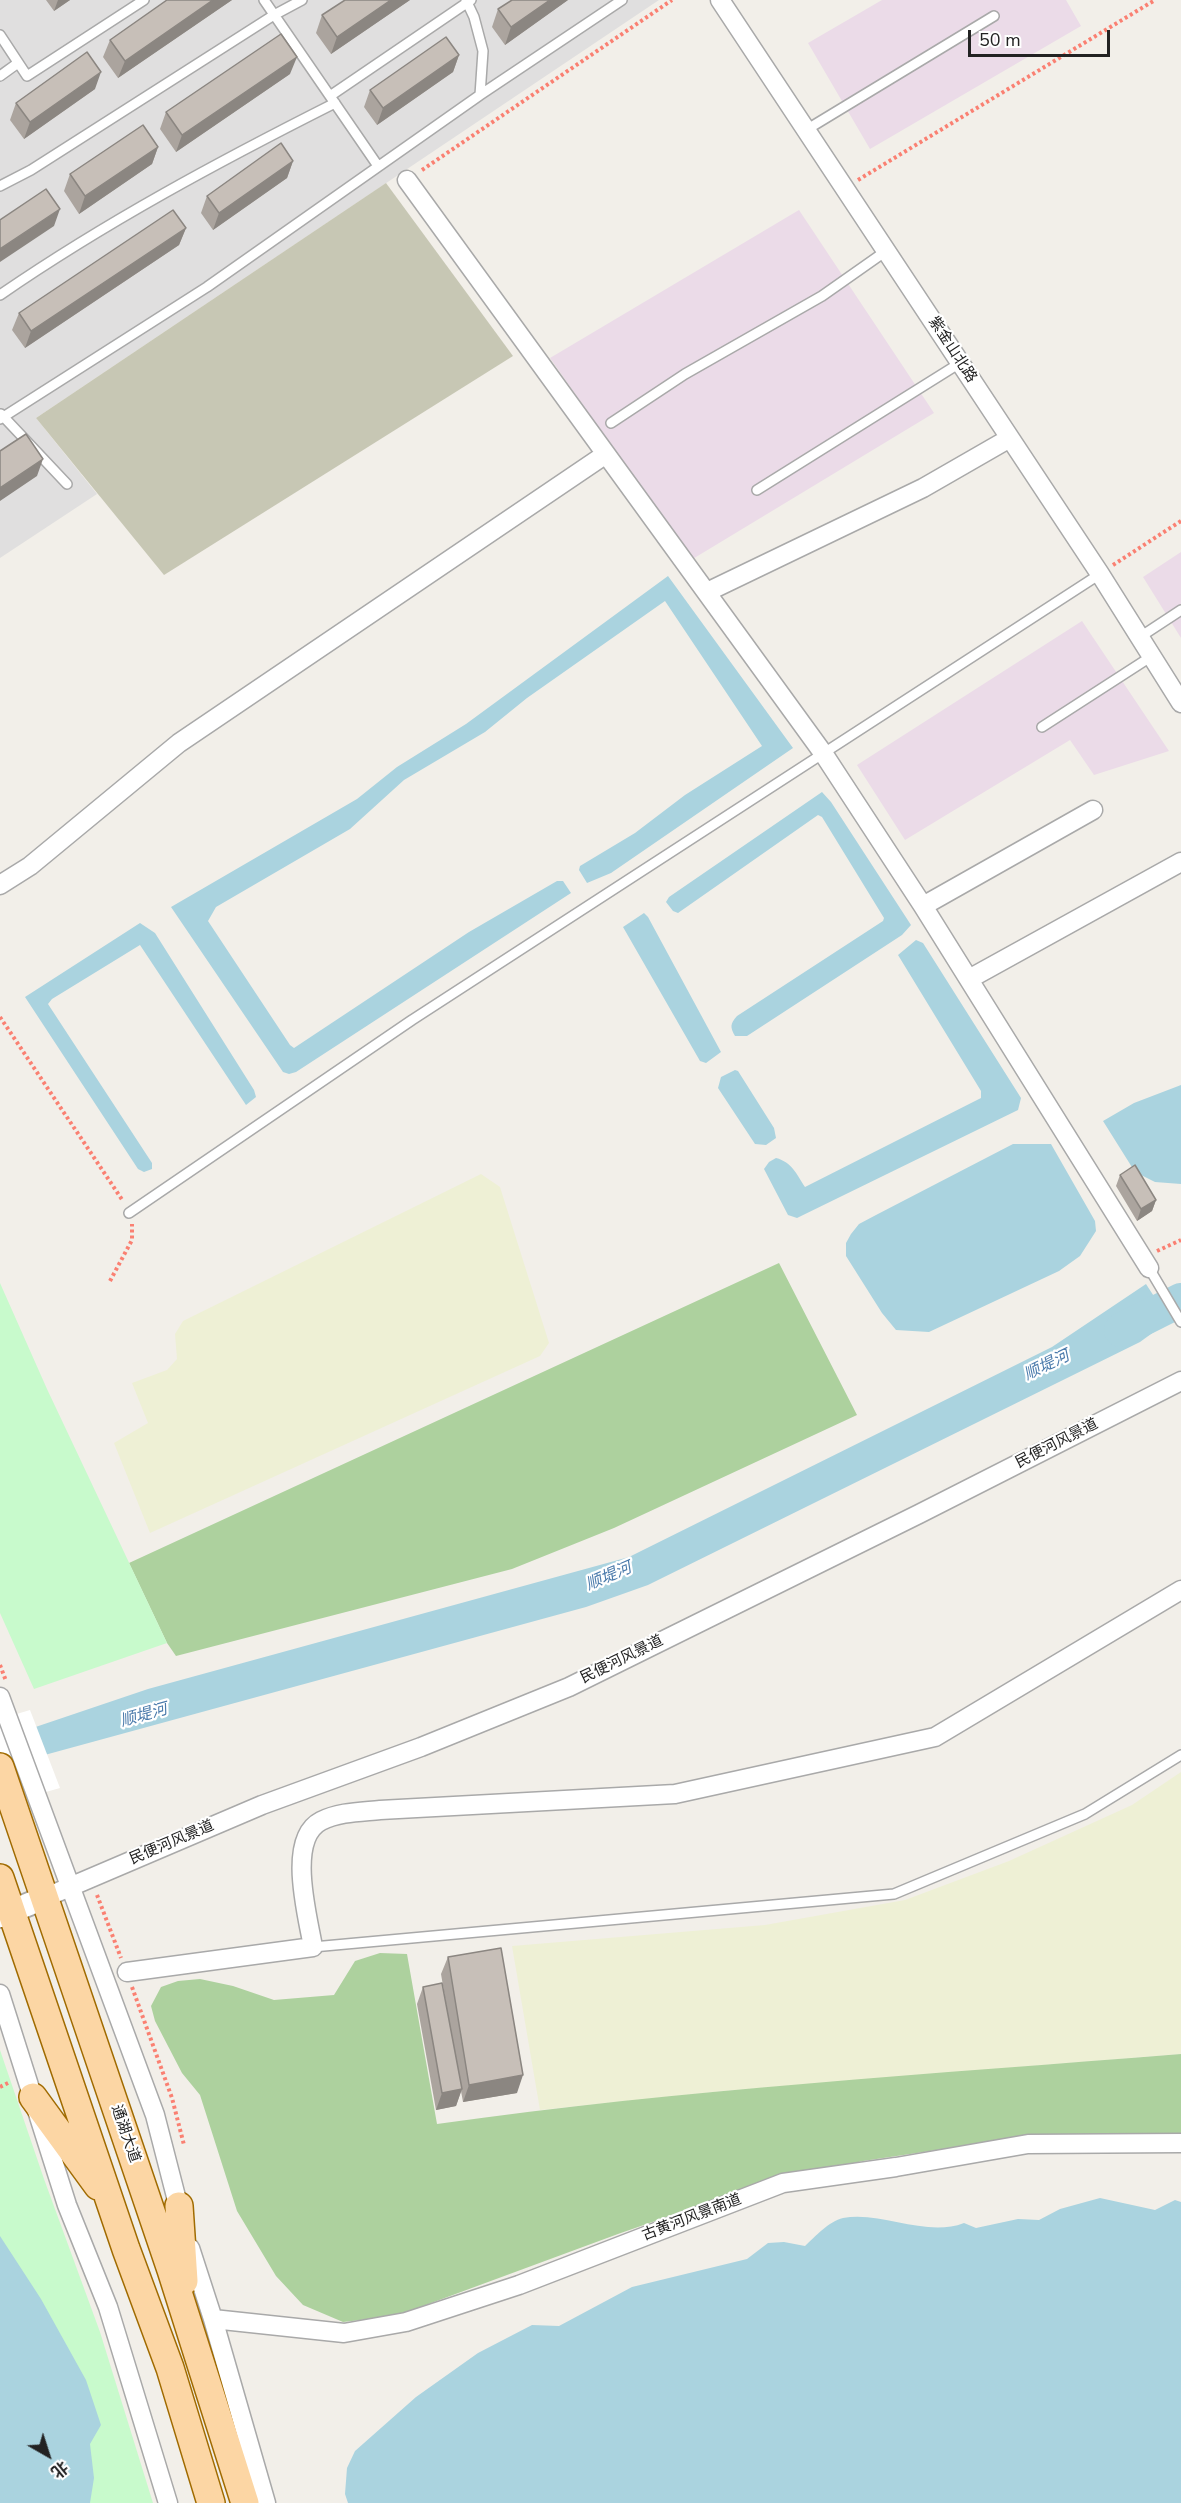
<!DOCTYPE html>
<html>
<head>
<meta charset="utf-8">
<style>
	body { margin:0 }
	#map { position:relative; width:1181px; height:2503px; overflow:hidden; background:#f2efe9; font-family:"Nunito Sans","Noto Sans SC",sans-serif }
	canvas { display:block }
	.north { position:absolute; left:18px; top:2425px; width:60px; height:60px; -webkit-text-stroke:4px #fff; paint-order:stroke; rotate:141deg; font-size:16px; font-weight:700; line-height:24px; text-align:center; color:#222 }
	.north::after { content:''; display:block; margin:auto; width:21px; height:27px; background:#222; clip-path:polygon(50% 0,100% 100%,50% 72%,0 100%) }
	.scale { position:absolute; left:968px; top:30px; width:142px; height:27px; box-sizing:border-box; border:3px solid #222; border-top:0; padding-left:8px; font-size:18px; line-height:21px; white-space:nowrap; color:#222; -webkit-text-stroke:4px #fff; paint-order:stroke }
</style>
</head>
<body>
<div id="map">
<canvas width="1181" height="2503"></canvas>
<div class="north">北</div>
<div class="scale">50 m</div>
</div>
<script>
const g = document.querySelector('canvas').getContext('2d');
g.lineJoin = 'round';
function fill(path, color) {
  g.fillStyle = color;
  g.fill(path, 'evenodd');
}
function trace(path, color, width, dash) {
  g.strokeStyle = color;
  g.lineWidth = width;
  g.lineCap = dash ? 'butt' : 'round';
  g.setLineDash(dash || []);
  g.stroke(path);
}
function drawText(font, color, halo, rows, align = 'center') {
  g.font = font + ' "Nunito Sans","Noto Sans SC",sans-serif';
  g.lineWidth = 4.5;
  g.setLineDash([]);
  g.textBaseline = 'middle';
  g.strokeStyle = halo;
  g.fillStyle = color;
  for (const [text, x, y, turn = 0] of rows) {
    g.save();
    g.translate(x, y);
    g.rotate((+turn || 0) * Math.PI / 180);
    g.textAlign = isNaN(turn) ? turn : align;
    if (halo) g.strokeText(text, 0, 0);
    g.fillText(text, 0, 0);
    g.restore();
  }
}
fill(new Path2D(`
	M0,0H659L36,418L97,494L0,558Z`), '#e0dfdf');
fill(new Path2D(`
	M882,0H1066L1081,26L870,149L808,43Z
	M799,210L934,413L691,560L550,358Z
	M1181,552V638L1143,577Z
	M1082,621L1169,751L1094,775L1070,740L905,840L857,765Z`), '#ebdbe8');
fill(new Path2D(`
	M386,183L513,356L164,575L36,418Z`), '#c7c7b4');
fill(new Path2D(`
	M481,1174L500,1187L549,1343L540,1356L150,1533L114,1443L148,1423L132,1383L167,1370L177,1359L175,1334L183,1321Z
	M1181,1772V2054L724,2091L540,2110L512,1946L765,1925L905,1900L1009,1861L1132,1805Z`), '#eef0d5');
fill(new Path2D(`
	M779,1263L857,1415L614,1528L512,1569L176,1656L167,1643L129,1563Z
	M380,1953L407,1954L437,2124C684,2089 933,2074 1181,2054V2136H1062L964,2146L863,2161L764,2183L618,2234L396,2316L343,2322L303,2305L276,2276L237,2211L200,2095L182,2073L155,2021L151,2006L161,1987L178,1981L200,1979L233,1986L274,2000L334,1995L355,1961Z`), '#add19e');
fill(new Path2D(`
	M0,1283L47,1389L167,1643L34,1689L0,1613Z
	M0,2050L44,2179L100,2332L153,2503H0Z`), '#c8facc');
fill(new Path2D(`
	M668,576L793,748L611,873L587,883L579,870L580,866L635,833L685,795L762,746L665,601L527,698L485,732L404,780L350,829L216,907L208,921L290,1045L294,1048L469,932L557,881H563L571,893L296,1072L289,1074L283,1072L171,907L357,799L397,767L466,724Z
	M822,792L831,802L911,925L902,935L747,1036H735C730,1027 730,1024 737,1016L883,921L884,918L822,817L818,815L678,913L673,911L666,902L669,897Z
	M644,913L648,917L721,1052L706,1063L700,1061L623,927Z
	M140,923L155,933L254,1090L256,1097L246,1105L140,945L52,999L48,1004L152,1163V1169L144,1172L138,1169L25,997Z
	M916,940L923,943L1021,1098L1018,1110L797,1218L788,1215L764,1169L769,1162L776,1158C792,1162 797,1175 805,1187L981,1098V1091L898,955Z
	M735,1070L738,1071L774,1128L776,1138L766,1145L755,1144L718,1088L721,1077Z
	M1181,1085V1184L1155,1182L1135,1172L1103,1121L1134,1103Z
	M1013,1144H1051L1095,1221L1096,1231L1080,1256L1059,1271L929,1332L896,1330L882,1313L846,1256V1243L851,1234L859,1224L876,1215Z
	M1146,1284L1168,1318L1162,1326L1140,1342L648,1585L586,1607L30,1759L0,1739L148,1689L629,1557L1052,1347Z
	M1100,2198L1155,2210L1175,2200L1181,2202V2503H348L345,2494L347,2468L355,2451L416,2397L478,2353L532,2325L559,2326L632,2287L747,2259L768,2243L784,2242L805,2246C815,2237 829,2221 843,2218C883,2211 926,2238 964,2223L976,2228L1018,2219L1039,2220L1060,2209Z
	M0,2236L41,2299L86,2380L101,2425L90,2444L94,2478L90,2503H0Z`), '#aad3df');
fill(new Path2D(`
	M30,1710L60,1788L0,1805V1719Z`), '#fff');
trace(new Path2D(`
	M1121,1330L1181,1300`), '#aad3df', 34);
const service = new Path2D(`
	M264,0L378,166
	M466,0L474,17L483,51L480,95
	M0,35L27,76L144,0
	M0,76L18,63
	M330,96L471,0
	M806,130L994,16
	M0,186L31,170L274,15L302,0
	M0,295C106,222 220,161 335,103
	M1,414L67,484
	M0,419L207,287L480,95L622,0
	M611,423L685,374L822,296L886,251
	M757,490L960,363
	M1140,637L1181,610
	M1042,727L1152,656
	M129,1213L412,1020L1100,574
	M1149,1268L1181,1322
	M313,1947L894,1894L1085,1814L1181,1755`);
const minor = new Path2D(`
	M720,0L1100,574L1181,703
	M407,180L823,753L923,906L1149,1268
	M707,592L923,488L1010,438
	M0,885L30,866L179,743L606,454
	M923,906L1093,810
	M969,979L1181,862
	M0,1697L155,2115L181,2216
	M44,1898L262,1805L421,1747L569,1687L919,1514L1181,1381
	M127,1972L313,1947C308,1917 286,1839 321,1821C339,1812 360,1812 380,1810L675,1794L935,1737L1181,1590
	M0,1994L67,2205L108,2307L168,2503
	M190,2248L213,2319L266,2503
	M213,2319L344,2333L406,2322L519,2285L783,2183L896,2167L1028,2144L1181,2143`);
const tertiary = new Path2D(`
	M0,1916L44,1898`);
const primary = new Path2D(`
	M0,1767L171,2270L245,2503
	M0,1878L126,2249L170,2368L211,2503
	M33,2097L98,2186
	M179,2206L184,2281`);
trace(service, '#a9a9a9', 12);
trace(minor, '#a9a9a9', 21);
trace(tertiary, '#a9a9a9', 26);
trace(primary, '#a06b00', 30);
trace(new Path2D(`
	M422,170L672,0
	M858,180L1155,0
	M1113,565L1181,521
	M0,1017L123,1201
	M1157,1251L1181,1240
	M110,1281L132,1240V1224
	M0,1665L6,1681
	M97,1895L121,1958
	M132,1987L172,2098L184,2145
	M0,2087L10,2082`), '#fa8072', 4, [3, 3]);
trace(service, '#fff', 9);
trace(minor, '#fff', 18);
trace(tertiary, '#fff', 22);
trace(primary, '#fcd6a4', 27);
fill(new Path2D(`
	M46,0H70L54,11Z
	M167,0H232L118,78L103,57L110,40Z
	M410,0L331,54L316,33L322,15Z
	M568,0L505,45L492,27L498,9Z
	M459,55L453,72L377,125L364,107L370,90Z
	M290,74L176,152L160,129L166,112Z
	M95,89L24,139L10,120L16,103Z
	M158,147L152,164L79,214L64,191L70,174Z
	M293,161L287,178L213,230L201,213L207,196Z
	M186,228L179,245L25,348L12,330L19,313Z
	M1120,1175L1156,1200L1152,1211L1137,1221L1116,1186Z
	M448,1957L517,2093L463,2102L461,2091L456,2106L436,2110L417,2004L423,1987L450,2027L441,1974Z`), '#aba49e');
fill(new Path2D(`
	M58,0H70L54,11Z
	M213,0H232L118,78L125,61Z
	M391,0H410L331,54L337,37Z
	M550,0H568L505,45L511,27Z
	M459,55L453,72L377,125L383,108Z
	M297,57L290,74L176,152L182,135Z
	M101,72L95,89L24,139L30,122Z
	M158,147L152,164L79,214L85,196Z
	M293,161L287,178L213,230L219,213Z
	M60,209L54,226L0,262V249Z
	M186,228L179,245L25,348L31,331Z
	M43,459L37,476L0,501V488Z
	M1156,1200L1152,1211L1137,1221L1141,1209Z
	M523,2075L517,2093L463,2102L469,2085Z
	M462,2089L456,2106L436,2110L442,2093Z`), '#8b8681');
const building = new Path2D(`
	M167,0H213L125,61L110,40Z
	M345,0H391L337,37L322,15Z
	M512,0H550L511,27L498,9Z
	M281,34L297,57L182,135L166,112Z
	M446,37L459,55L383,108L370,90Z
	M87,52L101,72L30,122L16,103Z
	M143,125L158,147L85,196L70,174Z
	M281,143L293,161L219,213L207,196Z
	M46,189L60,209L0,249V220Z
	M173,210L186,228L31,331L19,313Z
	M26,434L43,459L0,488V451Z
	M1135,1165L1156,1200L1141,1209L1120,1175Z
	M501,1948L523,2075L469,2085L448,1957Z
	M442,1983L462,2089L442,2093L423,1987Z`);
fill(building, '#c7bfb8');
trace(building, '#8b8681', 1.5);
drawText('15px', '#222', '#fff', [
	["紫金山北路",952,350,57],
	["民便河风景道",1057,1444,-27],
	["民便河风景道",622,1660,-26],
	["民便河风景道",172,1843,-23],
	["通湖大道",125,2134,71],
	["古黄河风景南道",692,2218,-21]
]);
drawText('italic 16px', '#4a7aab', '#fff', [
	["顺堤河",1047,1366,-26],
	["顺堤河",609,1577,-23],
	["顺堤河",144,1716,-16]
]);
</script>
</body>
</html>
